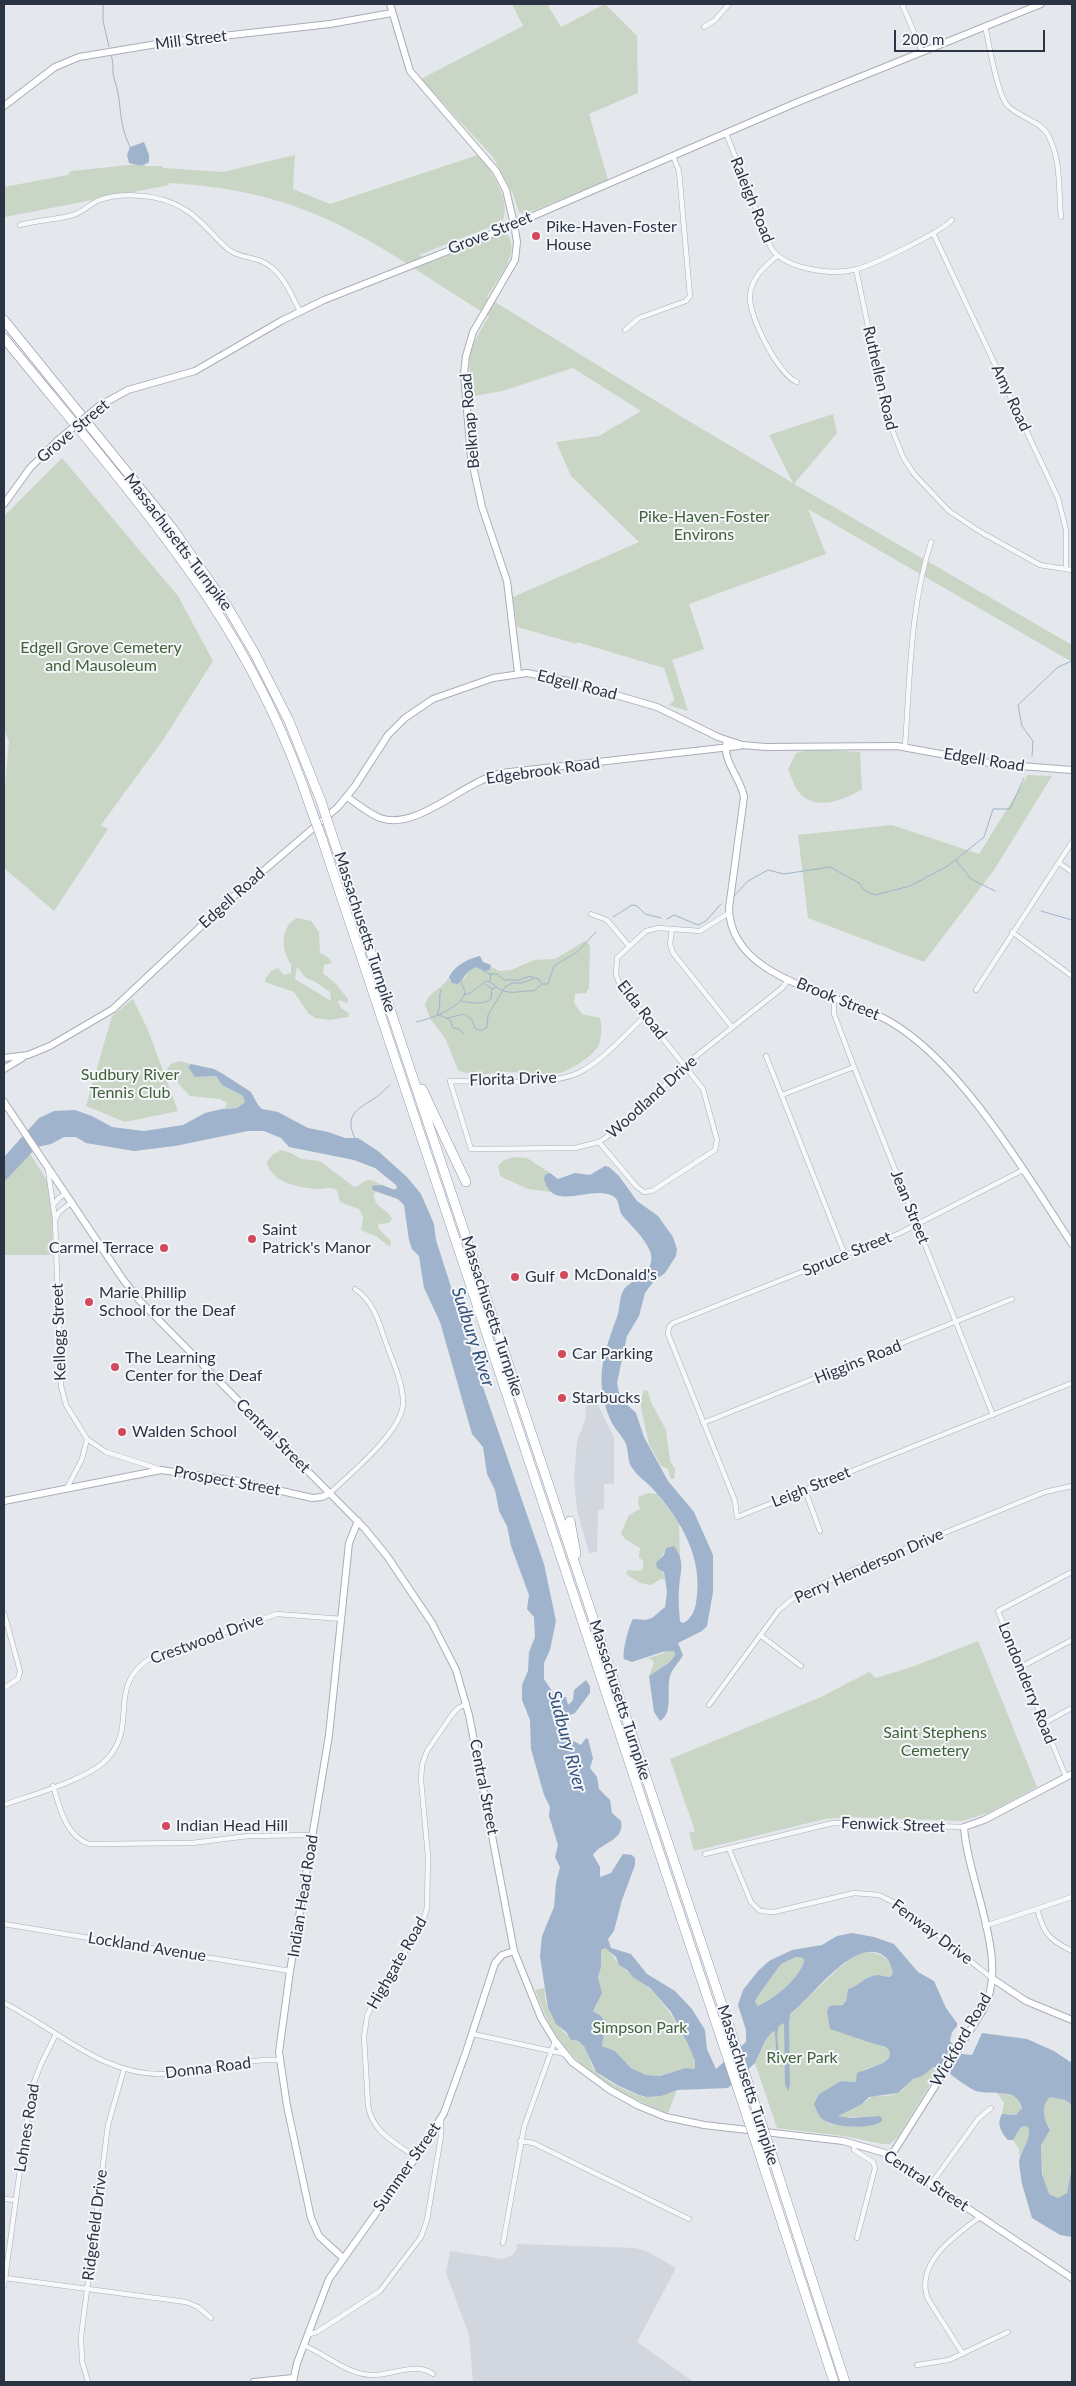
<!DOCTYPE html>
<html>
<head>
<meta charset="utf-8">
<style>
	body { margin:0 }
	#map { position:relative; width:1076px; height:2386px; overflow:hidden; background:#e4e7ec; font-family:Lato,sans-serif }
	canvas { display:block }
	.frame { position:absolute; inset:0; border:5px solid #2b3445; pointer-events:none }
	.scale { position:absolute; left:894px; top:30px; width:151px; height:22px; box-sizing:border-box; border:2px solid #2b3445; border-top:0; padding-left:6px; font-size:15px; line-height:18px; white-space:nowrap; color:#2b3445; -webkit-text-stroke:4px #f4f6f9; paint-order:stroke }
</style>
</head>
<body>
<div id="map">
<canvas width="1076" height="2386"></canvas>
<div class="frame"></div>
<div class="scale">200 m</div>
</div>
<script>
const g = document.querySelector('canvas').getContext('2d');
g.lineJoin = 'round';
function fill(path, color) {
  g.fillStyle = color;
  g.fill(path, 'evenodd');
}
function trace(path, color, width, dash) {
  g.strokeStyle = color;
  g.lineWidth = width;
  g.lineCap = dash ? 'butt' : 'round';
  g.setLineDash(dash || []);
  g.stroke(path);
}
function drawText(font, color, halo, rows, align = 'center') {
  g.font = font + ' Lato,sans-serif';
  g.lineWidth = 4;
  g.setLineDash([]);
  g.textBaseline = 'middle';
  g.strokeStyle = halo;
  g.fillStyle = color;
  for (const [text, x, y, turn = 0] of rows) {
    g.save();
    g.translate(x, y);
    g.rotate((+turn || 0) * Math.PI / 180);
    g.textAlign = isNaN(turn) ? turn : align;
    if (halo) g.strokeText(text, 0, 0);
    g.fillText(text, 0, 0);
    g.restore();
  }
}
fill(new Path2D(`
	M596,1401L614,1437V1484H604V1509L598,1510L597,1552L589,1553L577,1510L574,1478L577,1442L585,1420L586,1404Z
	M517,2244L635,2248L646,2251L676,2268L637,2342L694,2382H473L469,2335L446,2273L450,2251L503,2259L511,2256L516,2251Z`), '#d2d6de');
fill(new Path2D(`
	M512,4H547L561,27L605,4L637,36L638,93L589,114L608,180L525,214L519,212L513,194L493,157L421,79L523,26Z
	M295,155L293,189L330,204L478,155C491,170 511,199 503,220L498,224L419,255L432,262L501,234H507C522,253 496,281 487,297L677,414L793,483L769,435L833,414L837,433L794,484L1072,645V662L808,509L826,554L689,604L704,649L672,660L688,711L668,705L673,702L674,698L664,668L577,642V644L517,627L513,597L639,542L571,476L556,442L599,436L641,411L573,368L502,391L469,397L470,354L475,340L489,316C442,288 398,255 349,230C293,200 232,186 169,183V185L5,217L4,214V187L68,175L71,171L139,164V166H162L163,168L223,172Z
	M62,458L178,596L213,661L163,740L101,825L108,829L54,911L4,868V798L9,741L4,730V516Z
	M813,749L860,752L862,789C844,801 813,812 798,791C794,785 791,776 788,769L796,753Z
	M1028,775L1052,776L994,870L924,962L808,918L798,835L892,825L979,854Z
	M297,918L311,921L319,932L320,953L328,957L332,963L324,965L323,973L336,984L348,999L347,1003L339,1000L338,1002L341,1008L349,1013V1017L329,1020L315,1018L308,1013L294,992L265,982V979L271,971L278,968L284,975L291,973V964C281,951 280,926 297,918ZM297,967L306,978L316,982L330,992L331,1001L295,979Z
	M585,941L590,945L589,988L586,993L575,994L574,1003L582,1014L600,1018C602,1026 602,1041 597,1048C592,1056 568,1072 559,1073C541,1077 525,1072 508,1072C492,1072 474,1079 458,1070L445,1038L431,1020L425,1005C428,992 443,989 449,977L450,981L465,978L469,971L476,966L481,970H490L492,967L499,971L511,970L534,960L555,959Z
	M133,999L148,1030L178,1111L125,1122L86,1106L112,1016Z
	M179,1061L191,1064L189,1065L195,1077L216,1076L222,1085L243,1096L245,1102L237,1108H225L227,1103L220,1099L190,1096C183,1089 172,1077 167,1069L171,1064Z
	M20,1138L48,1182L53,1209L52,1255H4V1277V1171Z
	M281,1150L291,1153L301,1159L320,1161L354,1187C360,1186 364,1180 369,1180C379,1181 387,1192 397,1188L404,1205L398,1199L376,1192L374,1194C374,1209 387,1207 392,1219L389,1223L378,1224L379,1229L391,1241L390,1247L377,1237L361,1230L363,1217L359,1209L340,1202L337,1190C330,1186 325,1189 317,1189C299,1188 270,1182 267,1162L272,1155Z
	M514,1157L527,1158L550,1173L546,1174L545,1183L551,1192L528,1189L500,1176L498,1166L504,1160Z
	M644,1390L648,1391L651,1402L666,1430L670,1461L675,1469L674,1479L670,1478L668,1469L661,1466L649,1444L641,1408V1398Z
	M649,1493L657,1494L679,1523L680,1560L677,1551L666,1548L660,1560L665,1580L661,1579L651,1585L640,1583L626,1574L628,1570L640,1571L643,1568V1561L639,1557L640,1548L625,1539L621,1533L629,1515L640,1509L638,1502L639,1496Z
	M978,1641L1037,1787L988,1813L962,1821L850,1817L825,1819L694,1851L689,1833L695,1831L670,1759L819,1698L869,1672L876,1678L912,1667Z
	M670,1651H674L675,1655L670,1662L649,1676L654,1663L651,1659H646Z
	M605,1948C614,1955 616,1962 623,1968C631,1975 642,1981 650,1989C664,2002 699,2051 695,2069L684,2068L660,2076L646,2075L631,2068L615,2051L602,2046L598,2014L593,2011L597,2004L600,1954L601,1950Z
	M866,1952C881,1952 890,1958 893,1973L890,1977C885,1977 882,1975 878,1975C867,1975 858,1986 848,1989L846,2001C840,2007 835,2005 827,2012L834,2030L853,2035L858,2039L886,2047L890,2052L889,2058L883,2063L863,2070L856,2082L841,2081L819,2094L816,2108L820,2117L830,2124L855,2127L879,2116L841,2118L838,2116L839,2114L862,2104L874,2095C881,2097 891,2096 898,2093C903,2091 906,2085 909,2082C913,2078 935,2066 941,2067L897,2138L890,2144H883L844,2136L777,2128L755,2063L765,2041L773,2031L839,1968L857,1954Z
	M796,1957L803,1958L804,1961C799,1979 775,1998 758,2006L755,2002L756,1997L781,1964Z
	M545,1988C543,2009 558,2029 574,2041C590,2041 587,2062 595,2071C604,2080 634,2096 647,2097C658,2097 666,2092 677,2090L668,2113C624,2096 580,2073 554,2032C546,2019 541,2004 535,1990Z
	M1003,2092L1017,2098L1022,2108L1016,2115L1002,2114L1004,2103L997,2093Z
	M1050,2097L1065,2100L1072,2105C1072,2128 1075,2168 1069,2188C1068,2194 1063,2196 1058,2198L1049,2194L1043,2181L1041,2145L1050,2130C1044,2119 1040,2107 1050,2097Z
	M1024,2126L1028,2127L1029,2139L1019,2157V2149L1013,2140L1020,2128Z`), '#c9d6c5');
fill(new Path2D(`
	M144,142L149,155V162L142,166L129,163L127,155L130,147Z
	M480,956L483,962L491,965L490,970L484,971L476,967L469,971L458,984L452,983L449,977C455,965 468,959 480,956Z
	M191,1064L214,1069L223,1074L251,1092L258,1105L262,1109L278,1112L308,1128L328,1132L345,1138H358L378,1151L407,1177L421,1194L434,1224L436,1240L484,1390L544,1564L556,1621L550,1650L544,1663V1679L552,1691L562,1697H566L568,1705L573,1700L574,1690L586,1680L590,1686V1693L575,1713L566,1717L562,1732L566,1737L581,1745L586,1738L588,1739L593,1758L590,1768L597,1777L599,1789L610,1800L612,1813L621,1821C625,1841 601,1842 593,1855L600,1867V1877L611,1873L623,1854L632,1855L635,1858V1865L622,1900L614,1931L608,1939L611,1948L631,1954L647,1974L675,1991L692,2009L705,2030L707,2049L716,2069L746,2042V2030L738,2005L743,1990L758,1971L769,1961L792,1950L822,1945L837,1936L852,1933L874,1937L894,1944L918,1972L934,1981L946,2008L957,2023V2026L952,2032L950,2041L962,2054L972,2055L982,2033L1027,2039L1054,2051L1072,2063V2105L1065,2100L1050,2097C1040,2107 1044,2119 1050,2130L1041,2145L1042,2174L1049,2194L1058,2198L1067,2193L1072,2167V2237L1060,2235L1032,2218L1022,2184L1019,2163C1020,2150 1032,2141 1028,2127L1024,2126L1020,2128L1013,2140H1008C1001,2133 996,2123 1002,2114L1016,2115L1022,2108C1016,2086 993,2096 976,2091C968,2088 949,2073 941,2067H934L922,2076L913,2079L898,2093L869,2097L862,2104L838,2116L850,2118L879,2116L882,2118V2121C871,2130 831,2128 821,2118C818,2115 816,2108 814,2104L819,2094L841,2081L856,2082L857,2073L883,2063L889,2058L890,2052L886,2047C866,2042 849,2035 830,2029L827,2012L829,2006L842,2005L846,2001L848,1989C858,1986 866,1976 877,1975C882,1975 885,1977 890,1977L893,1973C891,1965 889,1958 881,1954C851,1940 812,1998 790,2014L789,2024L790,2085L788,2091L785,2084L784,2023L779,2026C774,2038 782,2052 777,2065L775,2032L773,2031L765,2041L755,2063L728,2088L677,2090L661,2096L647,2097L639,2095L619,2086L596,2072L584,2046L578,2041L571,2040L566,2032L556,2024L548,2008L540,1956L542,1936L554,1907L556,1883L560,1867L555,1857L558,1845L549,1816L550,1807L544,1795L531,1749L530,1720L522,1700V1685L528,1671L529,1652L535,1637L534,1617L527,1609L529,1595L511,1546L507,1526L499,1511L495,1490L487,1474L483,1447L472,1434L440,1322L424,1288L419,1256L412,1249L409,1240L404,1205L398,1199L373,1190L372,1186L382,1185L395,1190L397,1188L396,1185L375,1168L354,1160L289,1147L281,1138L264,1131H248L175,1146L134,1151L86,1143L76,1137H64L51,1144L37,1147L4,1182V1157L39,1118L54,1111L75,1110L92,1116L112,1127L144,1131L183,1125L205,1113L222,1109L237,1108L245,1102L243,1096L222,1085L216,1076L195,1077L188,1067ZM605,1948L616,1957L619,1965L627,1970L633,1977L650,1988L671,2012L688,2044L695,2061V2069L685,2068L660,2076L646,2075L631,2068L615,2051L602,2046L605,2022L601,2016L593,2011L602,1993L598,1977L601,1967V1950ZM796,1957L803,1958L804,1961C799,1979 775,1998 758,2006L755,2002L757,1997L781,1964Z
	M605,1166L609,1167L619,1176L637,1201L658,1216L673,1237L677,1249L676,1256L665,1273L654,1281L645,1293L639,1316L627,1336L617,1383L620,1398L636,1413L644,1437L668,1481L694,1512L713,1555V1592L707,1626L702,1631L678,1643L683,1655C679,1663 673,1667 670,1676C666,1689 674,1713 660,1721L654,1712L649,1676L670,1662L675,1655L674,1651L662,1652L632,1662L624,1659C622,1652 629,1625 633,1619L645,1620L652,1618L665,1607L667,1592L664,1572L657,1568L656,1563L664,1555L666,1548L674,1546C686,1563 680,1571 679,1589C678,1599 679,1611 680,1621L682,1623C690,1622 695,1610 696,1603C704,1558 681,1520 652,1488C646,1481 638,1477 633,1469C627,1462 629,1453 626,1444C623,1436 614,1429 610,1419C594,1380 603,1355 617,1317C620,1309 619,1299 623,1291C629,1279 658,1275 650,1251C644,1237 632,1227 622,1215C618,1209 620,1200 613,1196C592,1184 551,1214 544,1178L546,1174L550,1173L558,1179L575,1173L590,1175Z`), '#9fb4cc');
trace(new Path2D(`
	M103,4V21L109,47
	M111,55C114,62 112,71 114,78C123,104 117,121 130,147
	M1032,756L1033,741L1022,726L1018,705L1058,667L1072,661
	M956,860L971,879L995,891
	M734,896L748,881L768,870L784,874L830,867L859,883L865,891L875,895L910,886L948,866L984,837L993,809H1010L1024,778
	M1041,911L1072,920
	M613,917L632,905L637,906L645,914L661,918
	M667,919L674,915L698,925L706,921L721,904
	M484,971L491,975L490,981
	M489,974H497L504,980H519L530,976L534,978
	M461,982L465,991L464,995
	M485,984L492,989
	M441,990C438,998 442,1006 437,1014L450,1020L453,1028L459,1029L464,1034
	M461,1001C470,1003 484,1005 491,999L492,989L496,987
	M447,1018L465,1014L472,1020L475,1028L481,1031L487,1027L488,1015L505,987L512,983H522L535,978L539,979L541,983
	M416,1022C430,1019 458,1009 464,995C473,994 478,985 487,981C493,983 496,987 501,990C512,995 522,990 534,991L542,984H548L554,966L577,952L596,932
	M355,1138C343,1115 359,1108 375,1098C380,1095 385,1089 390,1085`), '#9fb4cc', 1);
const street = new Path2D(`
	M902,4L922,51
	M985,26C989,43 997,95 1008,106C1019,117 1040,121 1048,135C1062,162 1058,189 1061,217
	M704,27L715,20L729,4
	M726,133L771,248C785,269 830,275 853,270C870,267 941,232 952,220
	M20,225C38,220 56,220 73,215C83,212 90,204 99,200C123,191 163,195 184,209C202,219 213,237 229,250C239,257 251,257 261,261C282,270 290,293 300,311
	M933,233L1058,498L1066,530V569
	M777,256C764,267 751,278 750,296C748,315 779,376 797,382
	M856,269L887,417L903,457L914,474L949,511L979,531L1040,565L1072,570
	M625,330L639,318L686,301L690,296L679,171L673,156
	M905,746C910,679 910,607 931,542
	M1059,863L1072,872
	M591,914L607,920L629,946
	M672,929L670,944L673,953L732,1027
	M1012,932L1072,976
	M976,990L1072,842
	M834,998V1014L854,1067L993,1415
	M645,1016C625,1035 605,1058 582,1071C551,1088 485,1081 450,1081L471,1149L575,1148L599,1142L618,1129L695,1057L782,988L789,979
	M766,1056L845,1255
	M782,1095L854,1067
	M599,1142L637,1187L644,1192L652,1191L715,1150L717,1140L703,1089L620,985L616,975L617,958L646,931L658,928L700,931L729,913
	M48,1170L55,1219L61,1386L66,1405L87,1439L82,1459L67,1488
	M1023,1170L900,1233L673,1323L669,1327L668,1334L735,1501L737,1517L1072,1383
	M54,1204L59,1198L66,1193
	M56,1218L59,1212L72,1202
	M703,1423L1012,1299
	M87,1439L106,1452L159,1469
	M805,1490L820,1531
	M330,1493C350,1474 404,1430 403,1402C403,1383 393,1362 386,1343C379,1322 374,1302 355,1289
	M4,1613L20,1671L18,1679L4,1688
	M760,1635L801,1666
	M1021,1667L1072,1640
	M709,1705L779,1610L796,1596L853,1570L1045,1492L1072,1486
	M1044,1723L1072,1708
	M1066,1777L998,1611L1072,1572
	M53,1786C60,1808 65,1835 89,1844L192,1843L248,1836L313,1835
	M4,1805C31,1795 90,1779 108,1758C139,1723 105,1686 152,1657L277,1614L342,1619
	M729,1849L751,1902L760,1911L774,1912L854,1893L879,1895L901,1906L993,1979
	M705,1854L833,1823L964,1827
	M1037,1909C1044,1934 1048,1939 1072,1951
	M4,1924L290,1971
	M985,1926L1072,1897
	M4,2003C57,2029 103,2077 166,2074C202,2073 245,2058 279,2060
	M473,2034L565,2054
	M520,2141L533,2143L689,2219
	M854,2143V2150L873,2162L875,2168L857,2238
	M416,2157C395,2143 372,2132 368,2105L364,2037L367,2016L375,1998L421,1927L427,1908L428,1856L421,1780L422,1765L427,1751L451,1716L458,1708L467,1704
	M931,2184L978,2119L991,2108
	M4,2199L16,2200
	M503,2243L524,2127L555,2041
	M5,2278L186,2302L198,2307L211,2318
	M4,2286L31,2090L41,2064L56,2034
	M307,2335L317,2332L380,2291L421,2237L427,2220L441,2136V2119
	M303,2345C326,2354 346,2374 371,2375C391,2376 416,2361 433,2374
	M963,2354L928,2299C914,2263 956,2235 980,2217
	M917,2365L949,2360L1008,2332
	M88,2382L82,2361L81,2337L108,2125L124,2069`);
const secondary = new Path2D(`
	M390,4L410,71L496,171L506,190L514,224L517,242L515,260L473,332L466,356L464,374L471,457L482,507L507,581L518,673
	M4,106L55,67L79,57L169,42L330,24L392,13
	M99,406L128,390L195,371L281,321L324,300L496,232L798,102L1041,4
	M4,504L30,468L58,440
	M727,741C721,760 741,778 744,797L729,908C730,981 840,993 889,1021C961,1062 1026,1174 1072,1244
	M347,797C358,804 368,813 380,818C417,831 461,783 501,773L739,746
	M4,1058L28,1055L50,1046L113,1009L228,901L338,807L355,786L388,735L405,718L433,699L493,678L527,673L568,681L657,707L718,737L742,745L766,747L897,746L995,764L1072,770
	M4,1069L22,1058
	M4,1102L122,1278L139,1300L365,1529L387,1556L432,1623L456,1670L469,1715L514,1951L541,2018L555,2041L572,2062L610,2090L639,2106L666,2117L704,2125L843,2141L885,2153L1072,2278
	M4,1501L161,1470L238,1481L312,1498L322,1497L330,1493
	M993,1979L1026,2001L1072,2020
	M891,2156L983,2010C1011,1961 967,1880 964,1827L984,1820L1072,1774
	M343,2258L319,2236L311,2218L287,2106L279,2052L290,1971L329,1735L349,1543L358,1521
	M254,2382L293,2378
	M293,2382L297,2363L329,2279L416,2157L444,2113L466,2052L495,1963L502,1955L514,1951`);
const highway = new Path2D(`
	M4,320L173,529L227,606L255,654L289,721L321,801
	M4,338C72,422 145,505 206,595C250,661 286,733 311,809
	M331,832L760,2119
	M322,839L748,2119
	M422,1089L466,1182
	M570,1521L576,1554
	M757,2146L834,2382
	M769,2146L845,2382`);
trace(street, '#a9aeb7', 5.5);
trace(secondary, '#a9aeb7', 8);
trace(highway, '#8b94a3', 10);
trace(street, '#f7f8fa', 4.5);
trace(secondary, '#fff', 6);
trace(highway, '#fff', 9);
const secondaryBridge = new Path2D(`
	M58,440L99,406`);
const highwayBridge = new Path2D(`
	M321,801L331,832
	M311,809L322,839
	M748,2119L757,2146
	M760,2119L769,2146`);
trace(secondaryBridge, '#a9aeb7', 8, []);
trace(highwayBridge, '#8b94a3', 10, []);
trace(secondaryBridge, '#fff', 6);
trace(highwayBridge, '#fff', 9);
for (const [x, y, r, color] of [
	[536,236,5,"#d1495b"],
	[252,1239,5,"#d1495b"],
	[164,1248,5,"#d1495b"],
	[564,1275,5,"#d1495b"],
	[515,1277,5,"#d1495b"],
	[89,1302,5,"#d1495b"],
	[562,1354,5,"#d1495b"],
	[115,1367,5,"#d1495b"],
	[562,1398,5,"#d1495b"],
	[122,1432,5,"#d1495b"],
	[166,1826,5,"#d1495b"]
]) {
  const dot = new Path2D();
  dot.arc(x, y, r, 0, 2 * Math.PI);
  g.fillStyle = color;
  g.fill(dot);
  trace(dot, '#f4f6f9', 2);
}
drawText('16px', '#2b3445', '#f4f6f9', [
	["Mill Street",191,40,-7],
	["Raleigh Road",752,200,68],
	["Grove Street",490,233,-22],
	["Ruthellen Road",880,378,77],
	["Amy Road",1011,398,65],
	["Belknap Road",470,421,-95],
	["Grove Street",73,431,-40],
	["Massachusetts Turnpike",178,542,53],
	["Edgell Road",577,685,14],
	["Edgell Road",984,760,9],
	["Edgebrook Road",543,771,-8],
	["Edgell Road",232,898,-42],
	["Massachusetts Turnpike",365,932,72],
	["Brook Street",838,999,22],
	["Elda Road",642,1010,52],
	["Florita Drive",513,1079,-2],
	["Woodland Drive",652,1097,-42],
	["Jean Street",910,1207,68],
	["Spruce Street",847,1254,-22],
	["Massachusetts Turnpike",492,1316,72],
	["Kellogg Street",59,1332,-92],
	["Higgins Road",858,1362,-22],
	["Central Street",273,1436,45],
	["Prospect Street",227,1481,10],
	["Leigh Street",811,1487,-22],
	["Perry Henderson Drive",869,1566,-24],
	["Crestwood Drive",207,1639,-20],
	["Londonderry Road",1027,1683,68],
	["Massachusetts Turnpike",620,1700,72],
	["Central Street",484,1787,79],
	["Fenwick Street",893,1825,2],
	["Indian Head Road",303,1896,-81],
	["Fenway Drive",932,1932,37],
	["Lockland Avenue",147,1947,9],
	["Highgate Road",397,1963,-60],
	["Wickford Road",961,2040,-60],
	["Donna Road",208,2068,-7],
	["Massachusetts Turnpike",748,2085,72],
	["Lohnes Road",27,2128,-81],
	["Summer Street",407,2167,-55],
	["Central Street",926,2181,33],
	["Ridgefield Drive",95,2225,-83]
]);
drawText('16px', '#2b3445', '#f4f6f9', [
	["Pike-Haven-Foster",546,227],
	["House",546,245],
	["Saint",262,1230],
	["Patrick's Manor",262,1248],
	["Carmel Terrace",154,1248,"right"],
	["McDonald's",574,1275],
	["Gulf",525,1277],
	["Marie Phillip",99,1293],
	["School for the Deaf",99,1311],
	["Car Parking",572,1354],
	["The Learning",125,1358],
	["Center for the Deaf",125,1376],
	["Starbucks",572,1398],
	["Walden School",132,1432],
	["Indian Head Hill",176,1826]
], 'left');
drawText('16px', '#3f6138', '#f4f6f9', [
	["Pike-Haven-Foster",704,517],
	["Environs",704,535],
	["Edgell Grove Cemetery",101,648],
	["and Mausoleum",101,666],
	["Sudbury River",130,1075],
	["Tennis Club",130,1093],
	["Saint Stephens",935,1733],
	["Cemetery",935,1751],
	["Simpson Park",640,2028],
	["River Park",802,2058]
]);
drawText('italic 18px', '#34527a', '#f4f6f9', [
	["Sudbury River",473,1337,72],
	["Sudbury River",567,1741,75]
]);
</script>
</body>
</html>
